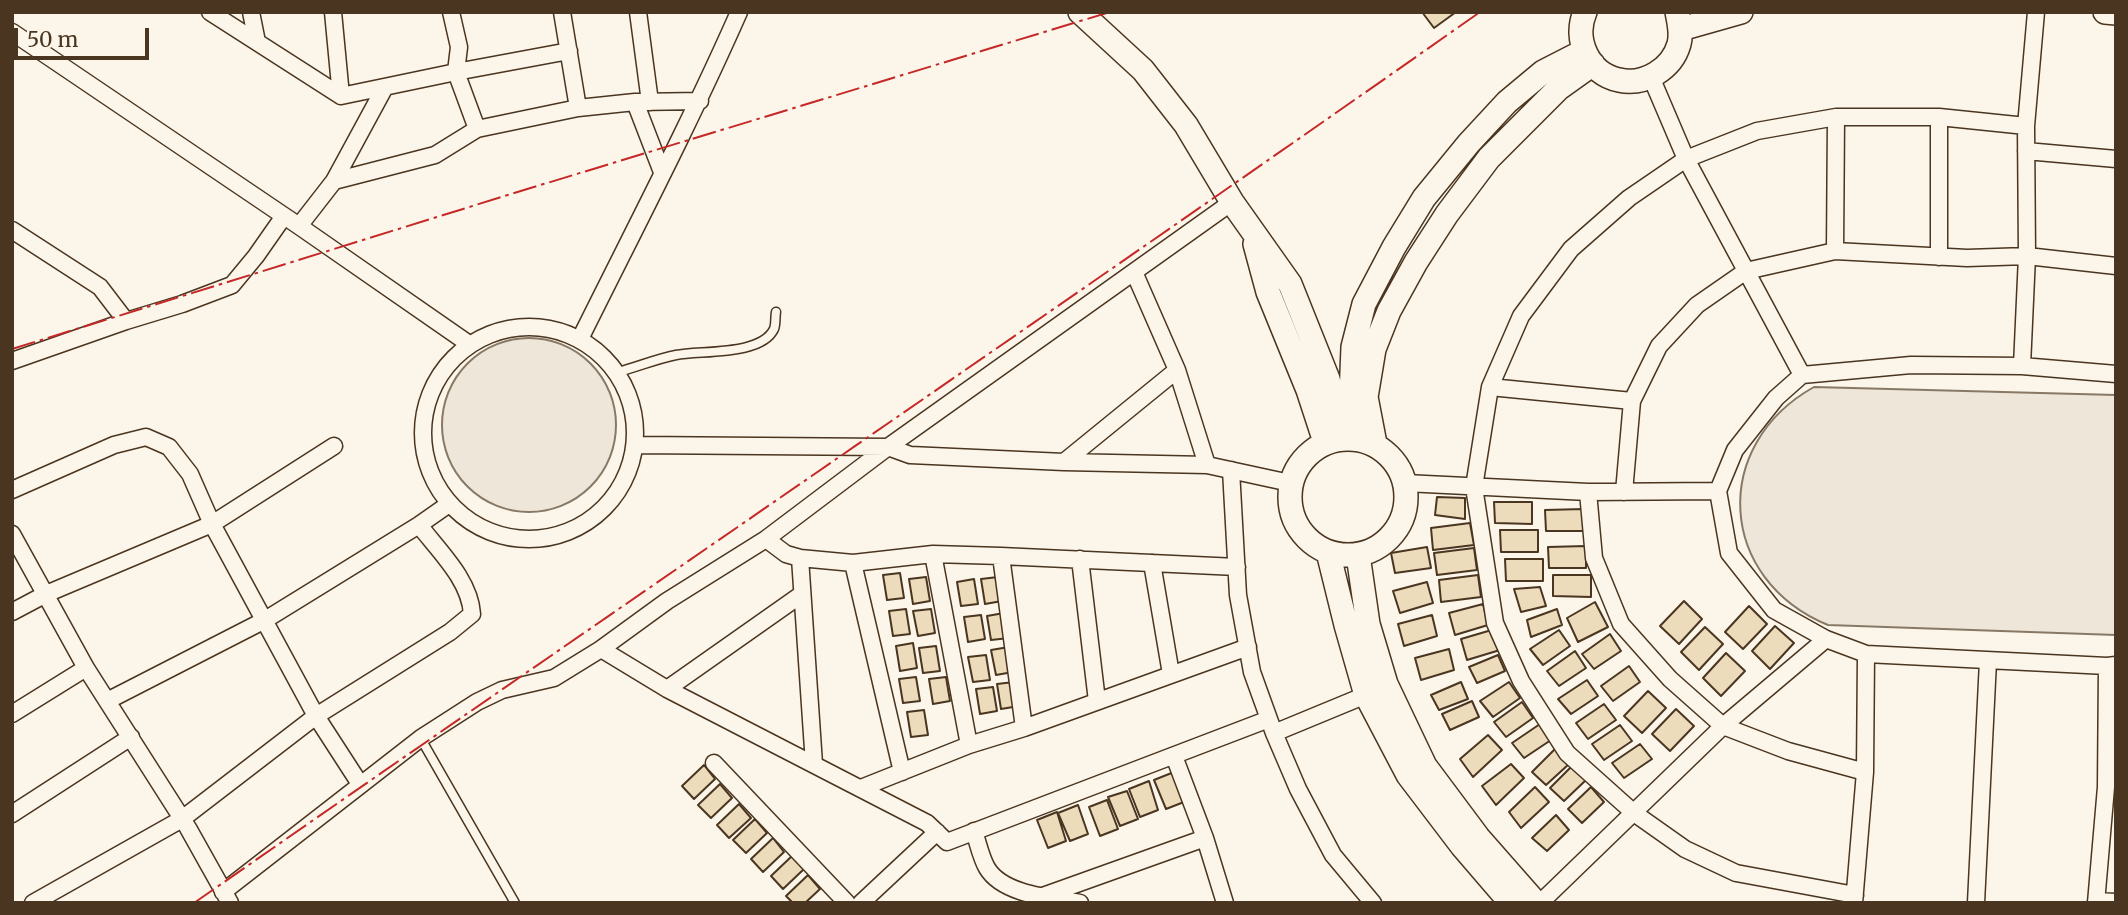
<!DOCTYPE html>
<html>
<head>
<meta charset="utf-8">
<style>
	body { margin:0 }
	#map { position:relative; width:2128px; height:915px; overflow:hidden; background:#fbf6e9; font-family:Merriweather,serif }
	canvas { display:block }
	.frame { position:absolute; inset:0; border:14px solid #4a3520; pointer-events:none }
	.scale { position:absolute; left:14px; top:28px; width:135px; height:32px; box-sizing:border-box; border:4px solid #4a3520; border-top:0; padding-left:9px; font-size:21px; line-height:24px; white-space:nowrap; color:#4a3520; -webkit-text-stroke:5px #fbf6e9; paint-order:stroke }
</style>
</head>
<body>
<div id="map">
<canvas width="2128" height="915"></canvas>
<div class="frame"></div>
<div class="scale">50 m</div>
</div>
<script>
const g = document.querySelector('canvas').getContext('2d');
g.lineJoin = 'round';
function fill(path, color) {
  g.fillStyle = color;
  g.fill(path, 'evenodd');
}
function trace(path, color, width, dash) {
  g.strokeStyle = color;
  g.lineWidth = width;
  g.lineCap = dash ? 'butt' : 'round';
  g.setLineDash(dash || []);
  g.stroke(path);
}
const green = new Path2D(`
	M442 425a87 87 0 1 1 174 0a87 87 0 1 1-174 0Z
	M1814,387L2116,395V635L1828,625C1717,579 1710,445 1814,387Z`);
fill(green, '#ede6d9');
trace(green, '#887966', 2);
const building = new Path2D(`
	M1422,12H1456L1434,28Z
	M1437,497L1465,498V519L1435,515Z
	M1494,502H1532V524L1495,523Z
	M1584,509L1583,531H1546L1545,510Z
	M1470,523L1474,545L1433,550L1431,528Z
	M1500,530H1538V552H1501Z
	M1586,546V568H1549L1548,547Z
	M1427,547L1431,568L1395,573L1391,553Z
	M1474,548L1477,570L1437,575L1434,553Z
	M1505,559H1543V581H1506Z
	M900,573L904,598L887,600L883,575Z
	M1478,575L1481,597L1441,602L1439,580Z
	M1553,575H1591V597L1553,596Z
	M926,577L930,601L913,604L909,579Z
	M998,577L1002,601L985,604L981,579Z
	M974,579L978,604L961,606L957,582Z
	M1427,582L1433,603L1400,613L1393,591Z
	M1540,587L1546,606L1521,612L1514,589Z
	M1684,601L1702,619L1679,644L1660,626Z
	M1595,602L1608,627L1578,642L1567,618Z
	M1483,604L1488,625L1455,635L1449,613Z
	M1749,606L1767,624L1743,649L1725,632Z
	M906,609L910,634L893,636L889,611Z
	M931,609L935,633L918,636L913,611Z
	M1557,609L1562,625L1531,637L1527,620Z
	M1004,613L1009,638L991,640L987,616Z
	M981,615L985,639L968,642L964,617Z
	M1432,615L1437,636L1404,646L1398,624Z
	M1775,626L1794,643L1770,669L1752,651Z
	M1705,627L1723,644L1699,670L1681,652Z
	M1495,629L1500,650L1467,660L1461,639Z
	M1559,630L1570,646L1543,665L1530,649Z
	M1610,634L1621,651L1594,669L1582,654Z
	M913,643L917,668L900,671L896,646Z
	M936,646L940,671L923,673L919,648Z
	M1009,647L1013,672L996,675L991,650Z
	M1449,649L1454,670L1421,680L1415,658Z
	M1575,651L1586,668L1559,686L1547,671Z
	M1726,653L1745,671L1721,696L1703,678Z
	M986,655L990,680L973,682L968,657Z
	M1498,655L1505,671L1477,683L1469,667Z
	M1629,666L1640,682L1613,701L1601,686Z
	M916,677L920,701L903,703L899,679Z
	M946,677L950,701L933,704L929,679Z
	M1587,680L1598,696L1571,714L1558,699Z
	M1014,682L1019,706L1001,709L997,684Z
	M1461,682L1468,699L1439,710L1431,695Z
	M1509,682L1520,698L1493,717L1480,701Z
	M993,687L997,711L980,714L976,689Z
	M1648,691L1666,708L1642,733L1624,716Z
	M1472,701L1479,717L1450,730L1442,714Z
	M1522,702L1533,718L1506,737L1494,722Z
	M1604,704L1616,720L1588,739L1576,723Z
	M1676,709L1694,726L1670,751L1652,734Z
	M924,710L928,735L911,737L907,712Z
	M1540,724L1551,740L1524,758L1512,743Z
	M1620,725L1632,741L1604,760L1592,744Z
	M1488,735L1502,750L1473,777L1460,759Z
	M1640,744L1652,759L1624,778L1612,763Z
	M1555,749L1569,764L1546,785L1532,772Z
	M1511,764L1524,778L1496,805L1482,786Z
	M704,765L715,779L694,799L682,786Z
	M1573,765L1586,780L1564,801L1550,788Z
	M1174,772L1184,802L1166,809L1154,780Z
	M1149,781L1158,810L1140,817L1129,789Z
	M720,784L732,798L711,818L698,805Z
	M1535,787L1549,802L1521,828L1509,812Z
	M1591,787L1604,802L1582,823L1568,809Z
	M1127,791L1138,819L1120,826L1108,797Z
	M1107,800L1118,829L1100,836L1089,807Z
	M739,804L751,818L729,838L717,825Z
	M1078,805L1088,834L1070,841L1058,813Z
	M1057,812L1066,841L1048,848L1037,820Z
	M1556,815L1569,830L1547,851L1532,838Z
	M755,819L767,833L746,853L733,840Z
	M773,838L784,852L763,872L751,859Z
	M793,855L804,869L783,889L771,876Z
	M808,875L820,889L805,903H793L786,896Z`);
fill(building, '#ecdcbc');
trace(building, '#4a3520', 2);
const lane = new Path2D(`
	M618,372C637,367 656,359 676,355C701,350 761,356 774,329C776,324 775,317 776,312
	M421,739L515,903`);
const street = new Path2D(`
	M210,12L341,96L456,72L477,129L578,108L635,102L700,101
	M251,12L257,42
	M333,12L341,96
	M451,12L459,47L456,72L569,51
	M562,12L578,108
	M638,12L650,102
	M12,32L299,226L469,344
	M1651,77L1686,159L1802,375
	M635,102L662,172
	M2026,151L2116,159
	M334,181L385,87
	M299,226L334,181L435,155L477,129
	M12,230L100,287L126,321
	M1835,251L1836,117
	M1939,257V117
	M1134,272L1177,370L1207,465
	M423 433a106 106 0 1 1 212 0a106 106 0 1 1-212 0Z
	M580,339C634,230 690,123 739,12
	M12,361L126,321L182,304L232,285L256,256L284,216
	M2022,366L2027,256L2026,126L2036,12
	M2116,374L2022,366L1911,365L1802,375L1776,398L1735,450L1718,491L1729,553L1774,610L1826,639L1866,654L2107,666L2116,665
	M1490,387L1632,401
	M635,445L888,447L910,455L1064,462L1207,465L1290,483
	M1064,462L1177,370
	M1231,470L1238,595L1252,672L1274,733L1298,789L1333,855L1373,903
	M1405,483L1588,492L1718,491
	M12,490L114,445L146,437L169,447L190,474L212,524L316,716L360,784
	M1588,492L1594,558L1621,624L1670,679L1723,726L1788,751L1865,772
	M1624,492L1632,401L1659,346L1697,305L1746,271L1835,251L1967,258L2027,256L2116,266
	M12,534L86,668L188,828L230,903
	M766,539L786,554L800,558L853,563L933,554L1001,556L1237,567
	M933,554L969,745
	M1001,556L1024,728
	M800,558L814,764
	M1080,559L1097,701
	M853,563L902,772
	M1152,563L1171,674
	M12,612L46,594L212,524L334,446
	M601,649L667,689L927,823L947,842L1269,719
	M667,689L802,594
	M107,701L265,620L419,525L449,504
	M12,714L86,668
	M1274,733L1366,695
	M714,763L847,903
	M861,788L969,745L1024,728L1248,647
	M12,814L131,737
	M974,831C978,843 981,858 987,868C1003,895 1052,898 1080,903
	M1205,838L1225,903
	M223,892L421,738L477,702L502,690L554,678L601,649L667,601L766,539L888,447L1232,202
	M1855,895L1736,873L1685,849L1634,813L1567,753L1521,681L1495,623L1474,487L1490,387L1521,316L1571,249L1629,198L1686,159L1757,131L1836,117H1939L2026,126
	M1040,897L1205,838L1174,756
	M2096,901L2116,902
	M33,903L182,819L316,716L450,632L472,614C470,580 439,551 419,525
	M861,903L937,832
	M1540,903L1723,726L1826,639
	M1854,903L1865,772L1866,654
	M1976,903L1988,661
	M2096,903L2106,787L2107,666`);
const secondary = new Path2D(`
	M1080,12L1143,70L1186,125L1232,202L1290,284L1328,379L1343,438
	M1585,12C1573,40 1589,74 1619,80C1644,86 1672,69 1679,44C1682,33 1679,23 1677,12
	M2105,12L2116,13
	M1681,29L1741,12
	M1255,244L1268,292L1308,390L1325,442
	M1290 497a58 58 0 1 1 116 0a58 58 0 1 1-116 0Z
	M1359,439L1351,397L1353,347L1364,304L1394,247L1424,198L1469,143L1507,102L1543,72L1584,51
	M1375,444L1366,397L1374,349L1389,311L1416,262L1447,214L1489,158L1558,89L1593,64
	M1328,552L1346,625L1366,695L1408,775L1462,846L1511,903
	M1358,555L1368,624L1386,684L1425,766L1478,837L1536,903`);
trace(lane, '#4a3520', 11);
trace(street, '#4a3520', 19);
trace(secondary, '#4a3520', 26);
trace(lane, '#fbf6e9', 8);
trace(street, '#fbf6e9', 16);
trace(secondary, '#fbf6e9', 23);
trace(new Path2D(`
	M12,349L524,190L1110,12
	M194,903C622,605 1053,312 1480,12`), '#c62828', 2, [24, 5, 3.5, 5]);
</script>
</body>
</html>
